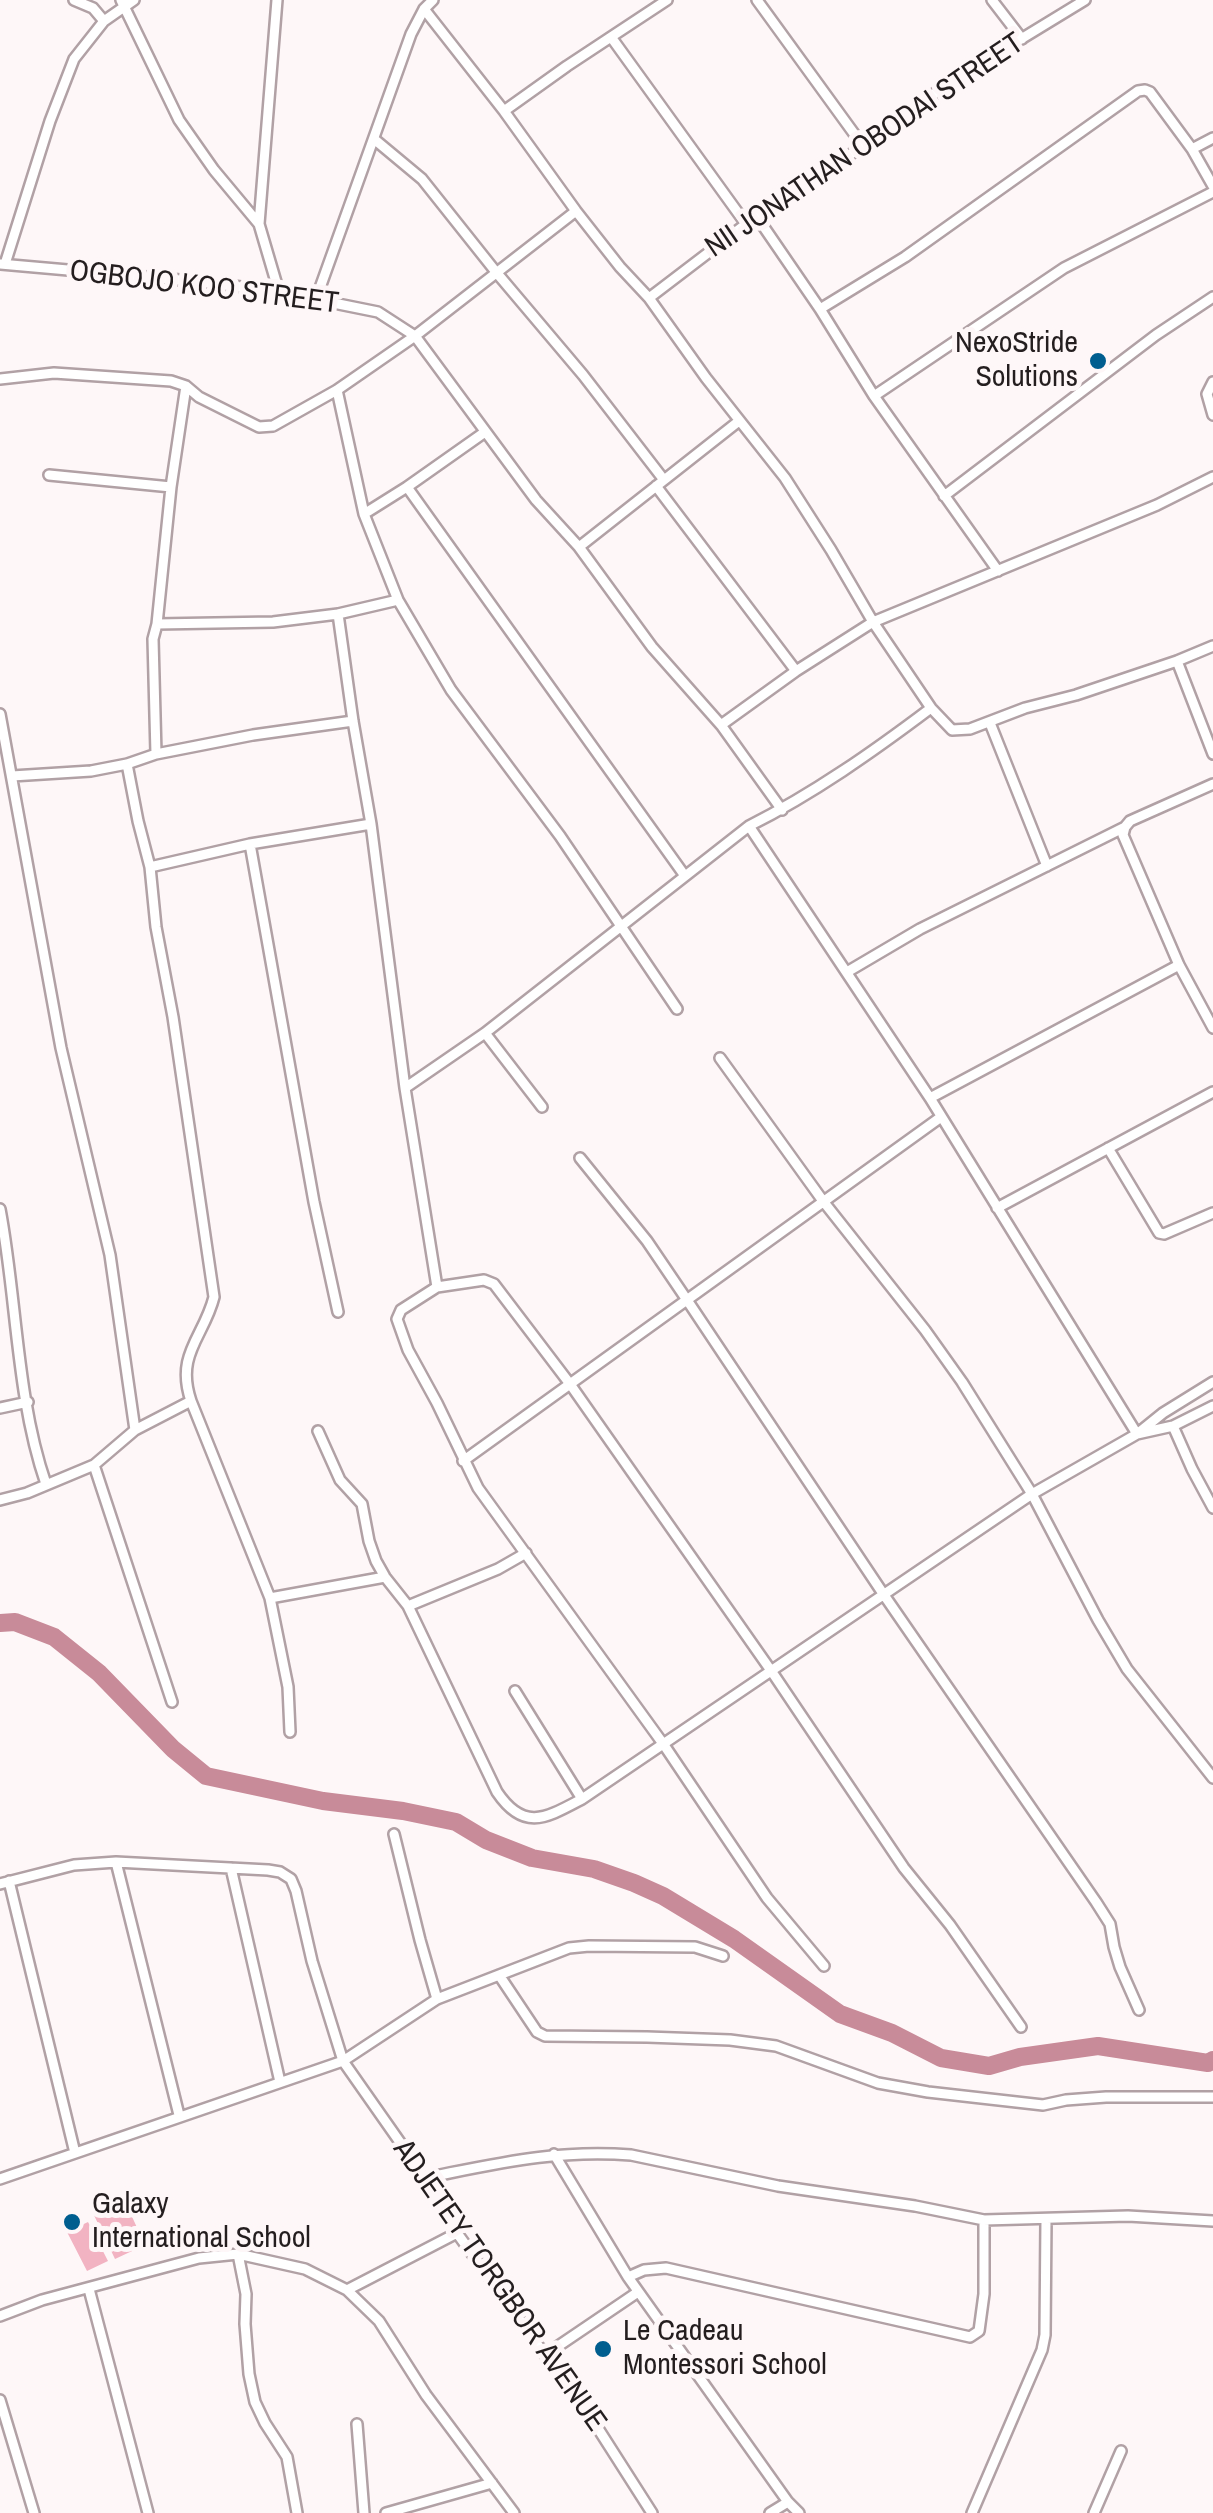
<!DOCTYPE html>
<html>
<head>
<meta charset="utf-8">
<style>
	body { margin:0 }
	canvas { display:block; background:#fef7f8 }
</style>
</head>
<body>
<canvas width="1213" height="2513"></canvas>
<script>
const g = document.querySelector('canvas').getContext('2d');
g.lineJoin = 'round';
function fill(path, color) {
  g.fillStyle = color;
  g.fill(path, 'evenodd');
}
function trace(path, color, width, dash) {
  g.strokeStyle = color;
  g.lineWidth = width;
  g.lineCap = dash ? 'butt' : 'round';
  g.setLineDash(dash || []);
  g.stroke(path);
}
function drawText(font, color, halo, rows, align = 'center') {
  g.font = font + ' "Archivo Narrow",sans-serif';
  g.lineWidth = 10;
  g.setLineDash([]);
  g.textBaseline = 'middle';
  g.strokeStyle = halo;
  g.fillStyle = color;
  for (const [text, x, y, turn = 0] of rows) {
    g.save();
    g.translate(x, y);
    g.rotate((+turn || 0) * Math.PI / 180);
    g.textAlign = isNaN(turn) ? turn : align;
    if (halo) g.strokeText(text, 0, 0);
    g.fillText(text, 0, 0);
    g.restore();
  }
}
fill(new Path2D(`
	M123,2197L145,2245L115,2259L92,2211Z
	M88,2222L108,2261L87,2271L67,2232Z`), '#f2b3c2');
trace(new Path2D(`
	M0,1623L15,1622L54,1637L99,1673L173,1749L206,1776L323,1801L403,1811L456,1822L486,1840L532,1858L594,1869L634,1883L663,1896L734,1939L840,2014L892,2033L941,2058L989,2066L1020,2057L1098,2046L1208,2063L1213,2060`), '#c88b99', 18);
const street = new Path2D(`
	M74,0L93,8L104,21
	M121,0L179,120L214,170L259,224L279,292
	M757,0L863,146
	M992,0L1022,39
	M424,9L504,111L576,211L620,267L649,298L706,378L785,478L831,550L873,622L931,708L952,730L970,729L1025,708L1076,695L1177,661L1213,646
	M611,37L746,224
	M504,111L567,66L667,0
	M374,139L422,179L496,272L583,375L664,480
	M1192,149L1213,138
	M757,217L820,309L874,396L998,571
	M259,224L277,0
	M0,264L203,282L279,292L378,312L415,336L536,500L579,547L652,647L721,725L782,810
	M5,264L50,121L74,59L104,21L134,0
	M649,298L746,224L863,146L949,83L1085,0
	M316,299L411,34L424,9L433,0
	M820,309L905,257L1138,91L1145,90L1150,92L1192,149L1213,186
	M0,379L54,373L171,381L186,386L199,397L259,427L273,426L337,390L415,336L576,211
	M1213,382L1207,394L1213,415
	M337,390L364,514L398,600L451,690L560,836L677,1009
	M874,396L1064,268L1213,192
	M49,475L171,487
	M656,486L796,671L721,725
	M407,487L685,876
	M944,496L1156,335L1213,297
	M364,514L407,487L485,432
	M579,547L739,421
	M398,600L338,614L353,721L371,824L405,1088L437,1287
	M157,624L273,622L338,614
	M1177,661L1213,754
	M796,671L873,622L1157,505L1213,477
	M0,714L61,1048L110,1255L135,1430
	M990,723L1047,866
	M156,754L153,639L157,624L171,487L186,386
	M127,764L138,821L150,867L250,844L371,824
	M12,776L91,771L127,764L156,754L253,735L353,721
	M1213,784L1130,821L1125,827L1123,835L1179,965L1213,1028
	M749,826L930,1098L1137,1434L1163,1413L1213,1382
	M250,844L314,1202L338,1312
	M847,972L920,929L1125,827
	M485,1033L542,1107
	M720,1058L823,1201L925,1330L962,1382L1032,1494L1098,1620L1127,1669L1213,1778
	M405,1088L485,1033L749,826C813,794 874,751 931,708
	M930,1098L1179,965
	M1108,1148L1159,1233L1164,1234L1213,1213
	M580,1158L647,1241L687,1300L884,1595L1096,1902L1110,1924L1114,1947L1120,1967L1139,2010
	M997,1208L1213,1092
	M0,1209C17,1299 16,1397 46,1484
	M191,1401L270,1598L288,1687L290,1732
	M0,1408L28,1402
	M1173,1426L1192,1469L1213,1508
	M318,1431L340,1480L362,1504L369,1541L376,1561L385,1577L408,1606L497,1792C524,1832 546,1818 582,1799L1032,1494L1137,1434L1173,1426L1213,1406
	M463,1461L941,1117
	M94,1465L172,1702
	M0,1500L27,1493L94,1465L135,1430L191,1401C175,1354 204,1337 214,1297L173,1017L156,927L150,867
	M270,1598L385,1577
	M408,1606L498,1569L526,1553
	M515,1691L582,1799
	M394,1834L420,1940L437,1999
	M116,1862L179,2115
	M231,1868L280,2082
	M9,1881L75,2153
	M0,1884L74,1865L116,1862L268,1870L280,1872L291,1879L296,1891L312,1961L343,2061L404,2148L457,2233L599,2430L652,2513
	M824,1966L767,1898L664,1745L478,1488L437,1403L408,1350L397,1319L401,1310L437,1287L484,1280L494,1284L570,1384L772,1672L904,1868L950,1925L1021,2027
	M499,1975L537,2032L545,2036L647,2037L730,2040L776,2046L878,2083L928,2092L1043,2105L1066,2100L1106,2097H1213
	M554,2154L628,2277L788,2502L799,2513
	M424,2178C496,2164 556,2149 631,2155L778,2186L915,2206L984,2220L1128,2216L1213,2221
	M0,2179L343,2061L437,1999L569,1948L589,1946L695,1947L723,1956
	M238,2254L246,2294L245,2324L249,2374L255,2402L265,2423L287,2457L297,2513
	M628,2277L644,2270L666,2268L970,2337L979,2331L984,2294V2220
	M89,2289L148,2513
	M347,2290L457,2233
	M0,2316L42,2300L199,2258L238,2254L305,2269L347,2290L379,2321L426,2395L514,2513
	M545,2355L638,2292
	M0,2400L34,2513
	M357,2424L364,2513
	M386,2513L492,2483
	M770,2513L788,2502
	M972,2513L1042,2350L1045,2335L1046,2219
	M1094,2513L1121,2451`);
trace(street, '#b1a1a5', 14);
trace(street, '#fff', 9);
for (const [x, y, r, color] of [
	[1098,361,10,"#005e8f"],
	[72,2222,10,"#005e8f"],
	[603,2349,10,"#005e8f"]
]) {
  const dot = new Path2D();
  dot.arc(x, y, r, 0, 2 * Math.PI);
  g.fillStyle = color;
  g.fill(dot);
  trace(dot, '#fef7f8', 4);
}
drawText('30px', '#241e1f', '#fef7f8', [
	["NII JONATHAN OBODAI STREET",865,146,-34],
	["OGBOJO KOO STREET",204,288,7],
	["ADJETEY TORGBOR AVENUE",499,2286,55]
]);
drawText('30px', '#241e1f', '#fef7f8', [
	["NexoStride",1078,344,"right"],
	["Solutions",1078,378,"right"],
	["Galaxy",92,2205],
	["International School",92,2239],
	["Le Cadeau",623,2332],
	["Montessori School",623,2366]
], 'left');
</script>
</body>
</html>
